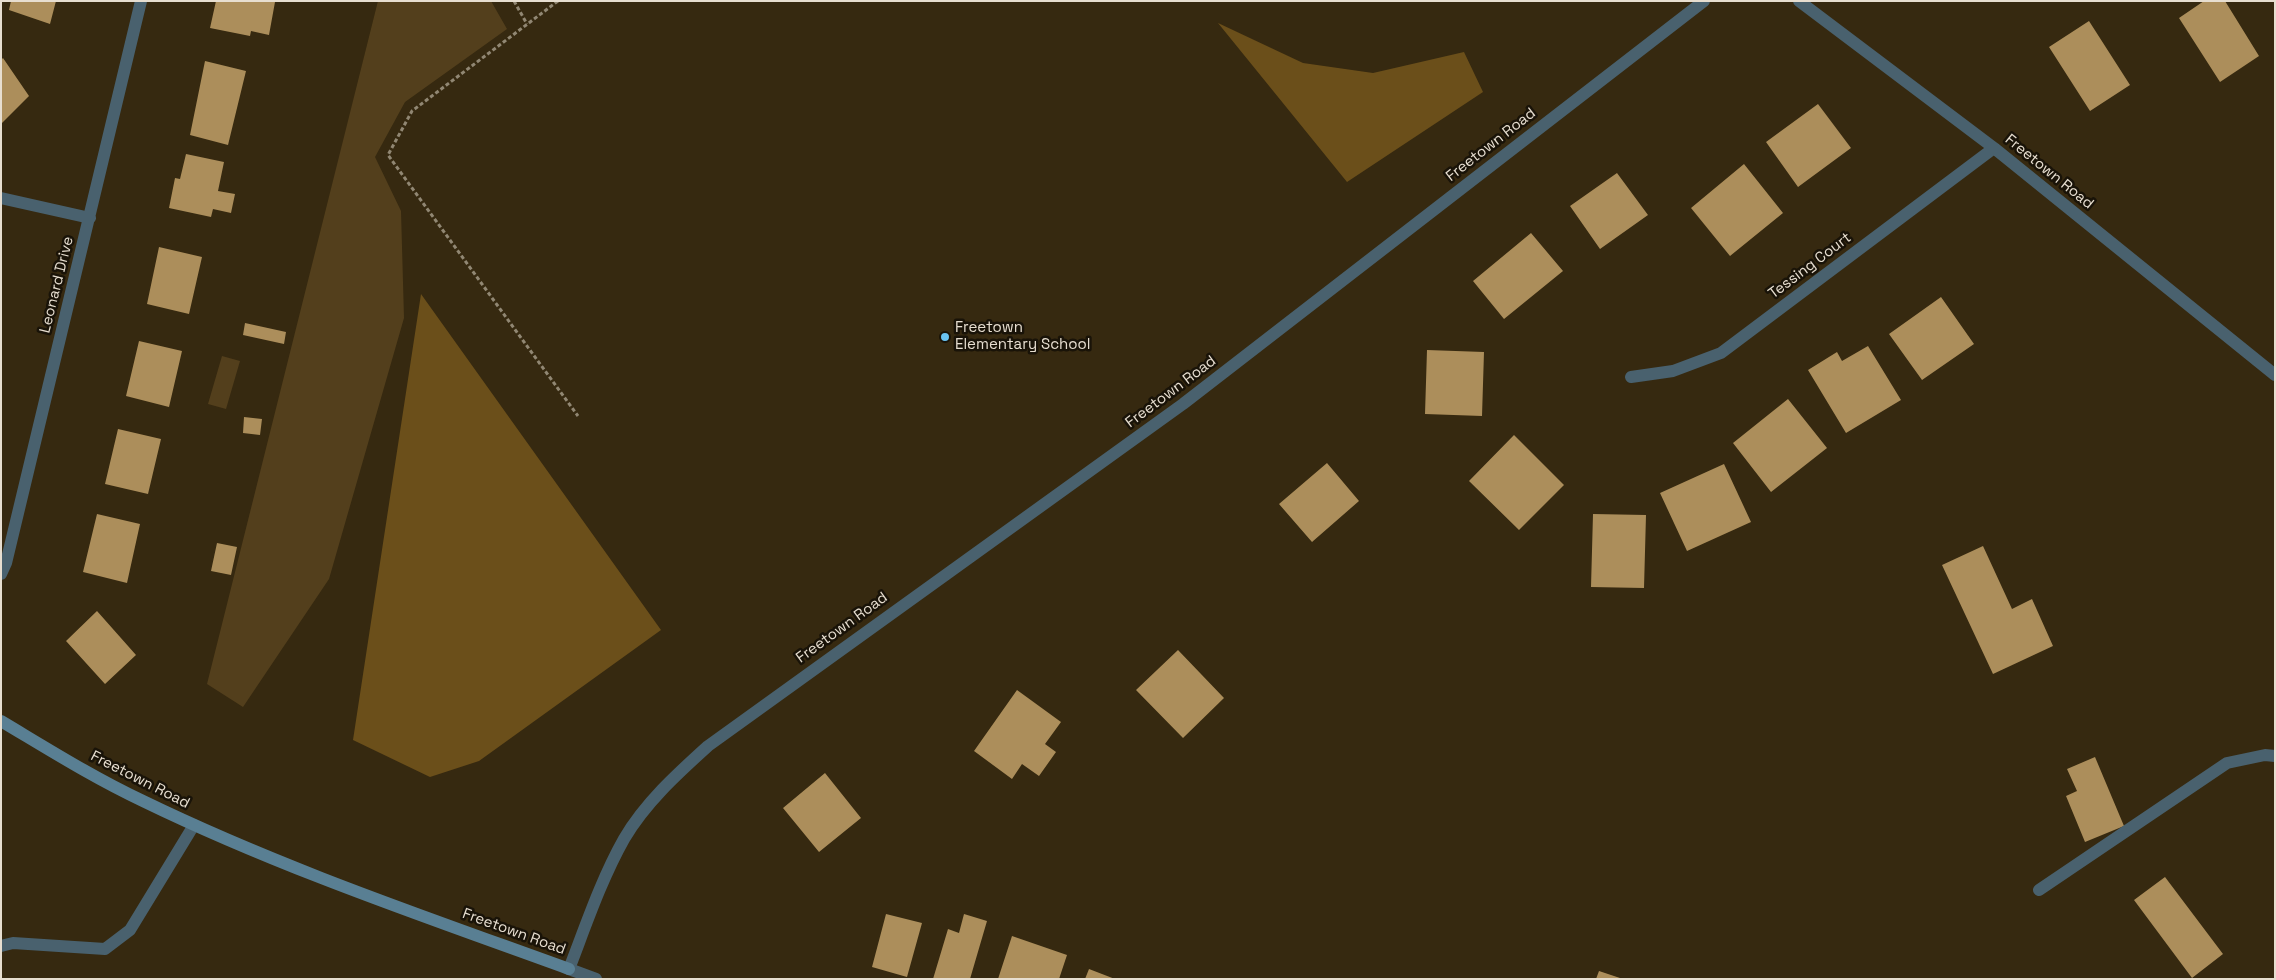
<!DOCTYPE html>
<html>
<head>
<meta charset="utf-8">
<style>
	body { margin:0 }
	#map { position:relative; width:2276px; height:980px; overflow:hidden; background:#362910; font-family:"Space Grotesk",sans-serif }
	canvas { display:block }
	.frame { position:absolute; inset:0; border:2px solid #e7ded0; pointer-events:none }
</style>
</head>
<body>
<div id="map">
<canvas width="2276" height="980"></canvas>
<div class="frame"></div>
</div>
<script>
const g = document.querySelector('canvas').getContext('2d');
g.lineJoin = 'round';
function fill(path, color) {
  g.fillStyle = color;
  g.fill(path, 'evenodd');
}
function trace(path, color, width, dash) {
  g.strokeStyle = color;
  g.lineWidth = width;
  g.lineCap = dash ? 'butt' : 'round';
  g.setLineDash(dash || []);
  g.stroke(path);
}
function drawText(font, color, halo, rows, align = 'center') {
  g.font = font + ' "Space Grotesk",sans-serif';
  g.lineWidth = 5;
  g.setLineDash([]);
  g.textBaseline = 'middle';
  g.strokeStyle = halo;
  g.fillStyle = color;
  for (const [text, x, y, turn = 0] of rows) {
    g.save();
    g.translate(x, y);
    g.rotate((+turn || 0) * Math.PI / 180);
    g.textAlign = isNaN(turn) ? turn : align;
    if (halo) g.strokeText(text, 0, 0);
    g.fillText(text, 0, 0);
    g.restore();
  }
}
fill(new Path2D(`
	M378,1H491L507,29L405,102L375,157L401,211L404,318L329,579L243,707L207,684Z
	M222,356L240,361L226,409L208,404Z`), '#533f1c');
fill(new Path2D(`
	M1218,23L1303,63L1373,73L1464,52L1483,92L1347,182Z
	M421,294L661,630L479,761L430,777L353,740Z`), '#6b4f1a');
fill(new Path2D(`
	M11,1H56L50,24L9,10Z
	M216,1L275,2L269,35L251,31L250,36L210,28Z
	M2204,1H2225L2259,56L2220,82L2179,18Z
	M2089,21L2130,85L2090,111L2049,47Z
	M3,58L29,96L1,124V60Z
	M205,61L246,71L228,145L190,135Z
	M1818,104L1851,148L1798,187L1766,142Z
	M186,154L224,162L218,191L235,194L231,213L213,209L211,217L169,208L175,178L180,179Z
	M1744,164L1783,213L1730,256L1691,208Z
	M1617,173L1648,215L1600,249L1570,206Z
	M1531,233L1563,271L1504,319L1473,281Z
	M159,247L202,257L189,314L147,304Z
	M1941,297L1974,344L1922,380L1889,334Z
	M245,323L286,332L284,344L243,335Z
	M139,341L182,351L169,407L126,396Z
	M1868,346L1901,400L1846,433L1808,370L1837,352L1842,361Z
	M1427,350L1484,352L1482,416L1425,414Z
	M1788,399L1827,448L1771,492L1733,443Z
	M244,417L262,419L260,435L243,433Z
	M118,429L161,439L148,494L105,484Z
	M1514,435L1564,485L1519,530L1469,481Z
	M1327,463L1359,501L1312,542L1279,504Z
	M1724,464L1751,522L1687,551L1660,493Z
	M97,514L140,524L127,583L83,572Z
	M1593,514L1646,515L1644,588L1591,587Z
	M217,543L237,547L231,575L211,571Z
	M1983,546L2012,609L2032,599L2053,646L1993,674L1942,565Z
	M97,611L136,655L105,684L66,641Z
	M1178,650L1224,698L1183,738L1136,690Z
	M1017,690L1061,722L1045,744L1056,752L1039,776L1022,764L1012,779L974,751Z
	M2095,757L2124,826L2085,842L2066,796L2077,791L2067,769Z
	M825,773L861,818L819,852L783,808Z
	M2165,877L2223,954L2192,978L2134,900Z
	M886,914L922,923L907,977L872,967Z
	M964,914L987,921L970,979H933L948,929L959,933Z
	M1012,936L1067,955L1059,979H998Z
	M1089,969L1115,979H1085Z
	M1599,971L1620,978V979H1596Z`), '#ac8e5b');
trace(new Path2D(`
	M514,1L527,24
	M558,1L412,111L388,155L578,416`), '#918773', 3, [4, 2.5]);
trace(new Path2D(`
	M2039,890L2227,763L2265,755L2275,756
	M1,946L13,943L105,949L130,930L194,825`), '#49616e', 12);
trace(new Path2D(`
	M1799,1L1994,148L2275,375
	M1,198L90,218
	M1631,377L1673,371L1721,353L1994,148
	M1,574L6,563L141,1
	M596,979L569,969C586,925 601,880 624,839C645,803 677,774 708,746L1183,404L1704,1`), '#49616e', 12);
trace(new Path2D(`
	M1,721C48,749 94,778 143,801C281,868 426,917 569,969`), '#597f93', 12);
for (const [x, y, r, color] of [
	[945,337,5,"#69c3f1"]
]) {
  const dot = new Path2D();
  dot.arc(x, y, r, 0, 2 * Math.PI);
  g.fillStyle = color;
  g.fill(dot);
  trace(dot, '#191308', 2);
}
drawText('15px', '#e7ded0', '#191308', [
	["Freetown Road",1491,145,-38],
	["Freetown Road",2049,172,39],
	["Tessing Court",1810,266,-37],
	["Leonard Drive",57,285,-76],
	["Freetown Road",1171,392,-37],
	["Freetown Road",842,628,-36],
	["Freetown Road",140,780,27],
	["Freetown Road",514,932,20]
]);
drawText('15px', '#e7ded0', '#191308', [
	["Freetown",955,328],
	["Elementary School",955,345]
], 'left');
</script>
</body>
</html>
